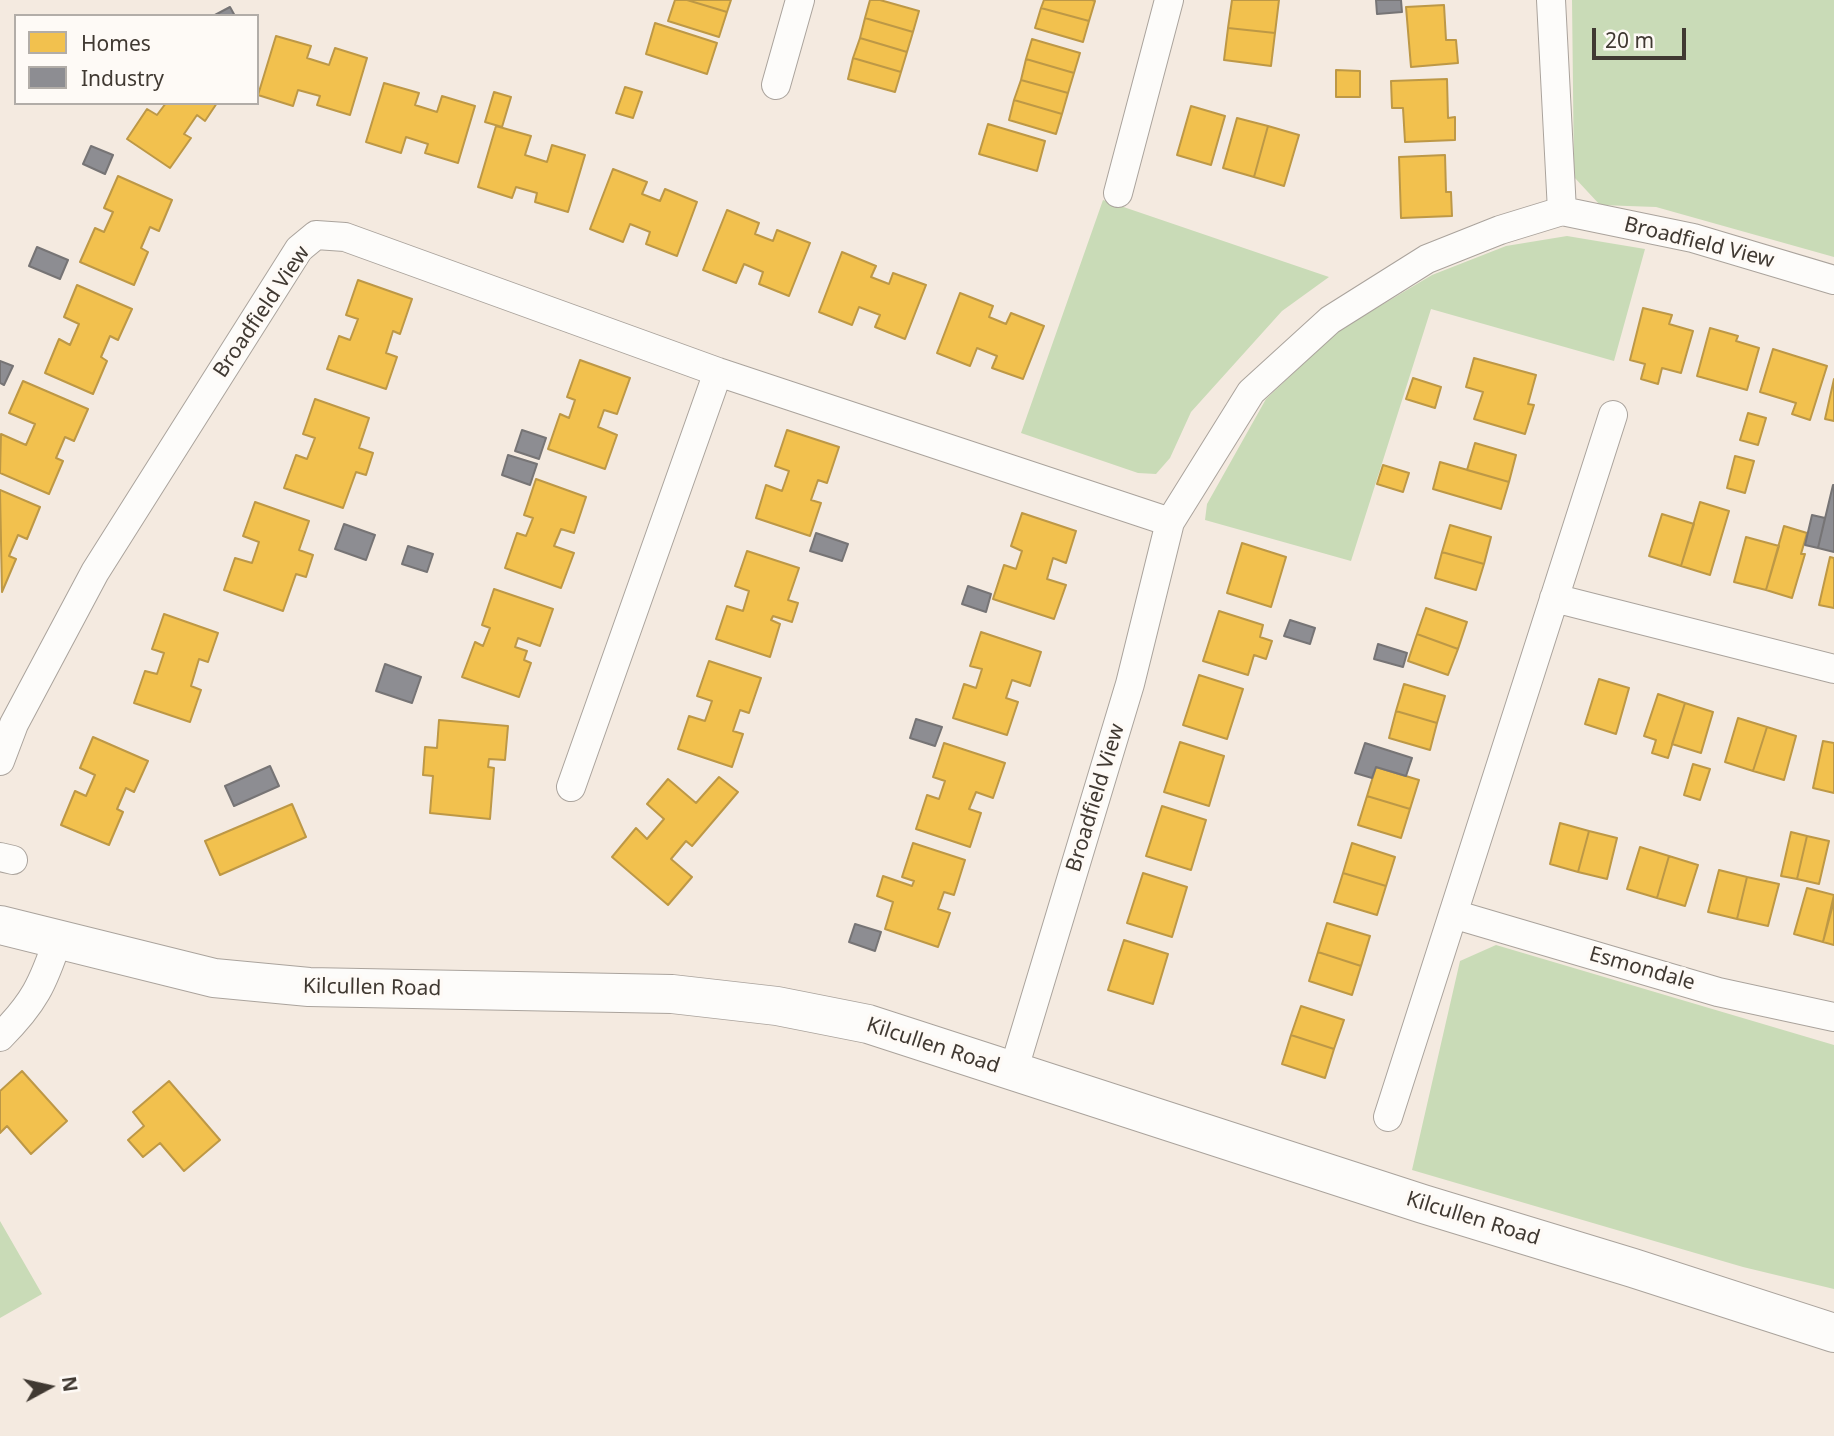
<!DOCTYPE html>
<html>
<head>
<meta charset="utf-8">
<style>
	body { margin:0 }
	#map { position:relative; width:1834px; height:1436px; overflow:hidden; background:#f4eae0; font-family:"Noto Sans",sans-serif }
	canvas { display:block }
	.legend { position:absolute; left:14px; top:14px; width:245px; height:91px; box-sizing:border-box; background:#fefaf6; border:2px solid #b2ada8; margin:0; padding:9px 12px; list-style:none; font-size:21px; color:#403932 }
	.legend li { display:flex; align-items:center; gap:14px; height:35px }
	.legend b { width:35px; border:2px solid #b2ada8 }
	.north { position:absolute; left:14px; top:1352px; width:70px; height:70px; -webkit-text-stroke:5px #fefaf6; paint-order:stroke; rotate:82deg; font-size:19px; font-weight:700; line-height:28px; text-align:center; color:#403932 }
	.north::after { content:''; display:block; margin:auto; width:24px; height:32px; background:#403932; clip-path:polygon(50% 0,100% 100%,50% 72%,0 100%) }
	.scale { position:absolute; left:1592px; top:28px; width:94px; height:32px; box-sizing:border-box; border:4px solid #403932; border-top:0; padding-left:9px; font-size:21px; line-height:24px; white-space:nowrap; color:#403932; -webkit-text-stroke:5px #fefaf6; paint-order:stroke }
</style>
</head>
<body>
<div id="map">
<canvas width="1834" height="1436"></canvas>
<ul class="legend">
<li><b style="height:19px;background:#f2c14e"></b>Homes</li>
<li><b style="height:19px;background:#8d8d92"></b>Industry</li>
</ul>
<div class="north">N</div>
<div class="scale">20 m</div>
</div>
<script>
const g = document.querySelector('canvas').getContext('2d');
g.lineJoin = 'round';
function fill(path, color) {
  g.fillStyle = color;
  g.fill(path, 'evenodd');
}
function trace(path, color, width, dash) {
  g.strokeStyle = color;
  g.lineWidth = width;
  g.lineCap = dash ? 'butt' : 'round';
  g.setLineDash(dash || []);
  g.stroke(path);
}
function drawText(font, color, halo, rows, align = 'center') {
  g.font = font + ' "Noto Sans",sans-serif';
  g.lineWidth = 7;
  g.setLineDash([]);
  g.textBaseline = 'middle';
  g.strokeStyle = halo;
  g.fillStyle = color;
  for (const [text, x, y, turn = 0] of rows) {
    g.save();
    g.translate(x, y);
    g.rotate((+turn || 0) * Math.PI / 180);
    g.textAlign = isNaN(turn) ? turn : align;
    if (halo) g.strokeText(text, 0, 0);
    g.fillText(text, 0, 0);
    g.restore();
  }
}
fill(new Path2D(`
	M1572,0H1834V257L1656,207L1600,205L1574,177Z
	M1103,200L1329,277L1282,311L1191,412L1170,458L1156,474L1138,473L1021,433Z
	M1567,236L1645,249L1614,361L1431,309L1351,561L1205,520L1207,504L1266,399L1338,331L1432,275L1506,246Z
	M1496,945L1834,1045V1289L1743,1267L1412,1170L1460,961Z
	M0,1221L42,1294L0,1318Z`), '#c9dbb7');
const homes = new Path2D(`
	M675,0H687L727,12L719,37L668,21Z
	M687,0H731L727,12Z
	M870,0H880L919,11L913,32L865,18Z
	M1044,0H1092L1095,1L1089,21L1041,8Z
	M1232,0H1279L1275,33L1228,28Z
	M1444,5L1446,40H1456L1458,63L1411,67L1406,7Z
	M1041,8L1089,21L1083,42L1035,28Z
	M865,18L913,32L907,52L860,38Z
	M655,23L717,43L707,74L646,54Z
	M1228,28L1275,33L1271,66L1224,60Z
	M276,36L311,46L307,58L329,65L335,48L367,58L350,115L317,105L320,96L298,90L293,106L258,95Z
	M860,38L907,52L901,72L853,58Z
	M1032,39L1080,53L1074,73L1026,59Z
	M853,58L901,72L895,92L848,79Z
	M1026,59L1074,73L1068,93L1021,80Z
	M1336,70L1360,71V97H1336Z
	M1447,79L1448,118L1455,117V140L1405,142L1403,108H1392L1391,81Z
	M1021,80L1068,93L1062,114L1014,100Z
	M384,83L419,93L415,105L437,112L442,96L475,106L458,163L425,153L428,144L406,137L401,153L366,142Z
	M625,87L642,92L633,118L616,113Z
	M494,92L511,97L502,127L485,122Z
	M1014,100L1062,114L1056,134L1009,120Z
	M166,103H217L205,121L197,115L184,134L191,138L170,168L127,139L147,109L157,115Z
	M1191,106L1225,116L1211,165L1177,155Z
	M1237,118L1268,126L1254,177L1223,168Z
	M988,124L1045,141L1037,171L979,154Z
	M496,126L531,136L525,155L547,162L552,145L585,155L568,212L535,202L537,193L516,187L512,198L478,187Z
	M1268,126L1299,135L1284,186L1254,177Z
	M1445,155L1446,192H1451L1452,216L1401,218L1399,157Z
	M613,169L647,182L642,194L660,201L665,189L697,202L677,256L646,244L650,232L630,224L623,242L590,229Z
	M118,176L172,200L159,231L150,227L141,248L148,252L134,285L80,262L95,228L104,232L113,212L104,208Z
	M727,210L759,223L755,234L773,241L777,230L810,243L789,296L759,284L763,272L744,264L736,283L703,270Z
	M842,252L876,266L871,277L889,284L893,273L926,285L905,339L875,327L880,315L859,307L852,325L819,312Z
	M358,280L412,299L400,334L393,331L386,353L397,357L386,389L327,369L339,336L350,340L358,319L346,315Z
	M77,285L132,309L118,340L110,336L101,357L107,361L93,394L45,373L59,339L70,345L79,324L64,317Z
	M960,293L993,306L989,317L1006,324L1011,313L1044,326L1023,379L992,368L997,356L977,348L970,366L937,353Z
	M1643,308L1672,315L1669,324L1693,331L1681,373L1662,368L1658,384L1641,379L1645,364L1630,360Z
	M1710,328L1738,336L1736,341L1759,348L1747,390L1697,376Z
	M1773,349L1827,366L1810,420L1792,414L1796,403L1760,392Z
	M1474,358L1536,375L1528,404L1534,405L1525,434L1474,419L1483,392L1466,387Z
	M580,360L630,378L617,414L604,410L598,427L617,435L605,469L548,449L560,414L569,418L575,400L567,397Z
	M1413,378L1441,387L1435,408L1406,399Z
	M1834,379V421L1825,419Z
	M23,381L88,409L74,441L65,437L56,458L63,461L49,494L0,473L1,434L26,445L35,424L9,413Z
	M315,399L369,418L359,448L373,453L366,475L356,472L343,508L284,488L296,455L307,459L315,438L303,434Z
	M1748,413L1766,418L1758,445L1740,440Z
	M787,430L839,447L827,483L818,480L811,500L821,503L810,536L756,518L766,485L782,491L789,471L775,466Z
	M1475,443L1516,455L1509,482L1467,470Z
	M1735,456L1754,461L1745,493L1727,488Z
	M1440,462L1509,482L1501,509L1433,489Z
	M1383,465L1409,473L1403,492L1377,484Z
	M536,479L586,497L574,533L561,529L554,546L574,553L561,588L505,568L517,533L526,536L533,518L524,515Z
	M0,490L40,507L27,539L18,535L9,556L16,559L2,592Z
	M255,502L309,521L299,550L313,555L306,577L296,574L283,611L224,590L235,558L252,563L259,542L243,536Z
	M1700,502L1729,511L1710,575L1681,566Z
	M1022,513L1076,531L1066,563L1053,558L1047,579L1066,585L1054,619L993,599L1004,565L1016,569L1022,551L1011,546Z
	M1662,514L1694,524L1681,566L1649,556Z
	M1450,525L1491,537L1484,564L1442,552Z
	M1784,526L1807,533L1801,554H1805L1792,598L1766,590Z
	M1746,537L1779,546L1766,590L1734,582Z
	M1242,543L1286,557L1271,607L1227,593Z
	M747,551L799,568L788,600L798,603L792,622L773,616L771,620L780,624L770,657L716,639L727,606L743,611L749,591L735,586Z
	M1442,552L1484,564L1476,590L1435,578Z
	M1830,557L1834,558V608L1819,605Z
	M494,589L553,609L540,646L518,638L515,647L527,651L524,660L531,663L519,697L462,677L475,642L483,646L490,628L482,625Z
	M1426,608L1467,622L1458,649L1417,634Z
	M1219,611L1263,625L1260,637L1272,641L1266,659L1254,655L1248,675L1203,661Z
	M164,614L218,633L208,662L199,659L191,686L201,690L190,722L134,703L145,671L157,674L164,653L152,649Z
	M981,632L1041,652L1030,686L1012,680L1006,698L1018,702L1007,735L953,718L964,684L976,688L982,669L970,666Z
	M1417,634L1458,649L1448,675L1408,661Z
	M709,661L761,678L749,713L740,710L733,731L743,734L732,767L678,749L689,716L705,721L712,701L697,696Z
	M1199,675L1243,689L1227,739L1183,725Z
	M1599,679L1629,688L1616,734L1585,724Z
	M1404,684L1445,696L1437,723L1396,711Z
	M1658,694L1685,703L1668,758L1652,753L1656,740L1644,736Z
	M1685,703L1713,712L1701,753L1672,744Z
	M1396,711L1437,723L1430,750L1389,738Z
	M1738,718L1767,727L1753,771L1725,762Z
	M439,720L508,726L505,760L489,759L488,767L494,768L490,819L430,813L433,776L423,775L425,747L437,748Z
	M1767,727L1796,736L1784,780L1753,771Z
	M93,737L148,761L134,792L126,788L117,809L123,812L109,845L61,825L75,791L86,796L95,775L80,768Z
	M1823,741L1834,743V793L1813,788Z
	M1180,742L1224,756L1209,806L1164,792Z
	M944,743L1005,763L993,798L976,792L969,809L981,813L970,847L916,829L927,795L939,799L945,781L933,777Z
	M1693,764L1710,769L1700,800L1684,795Z
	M1376,767L1419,780L1410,809L1367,796Z
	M719,777L738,792L692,846L686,841L671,859L692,877L668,905L612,857L636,828L647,839L664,819L647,804L668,779L696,803Z
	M1367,796L1410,809L1401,838L1358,825Z
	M292,804L306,837L220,875L205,841Z
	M1162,806L1206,820L1191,870L1146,856Z
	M1560,823L1589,831L1578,872L1550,864Z
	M1589,831L1617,838L1607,879L1578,872Z
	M1791,832L1807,836L1797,879L1781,876Z
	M1807,836L1829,841L1819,884L1797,879Z
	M913,843L965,860L954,895L944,892L938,909L950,913L938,947L885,929L893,902L877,896L883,876L912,886L914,881L902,877Z
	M1352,843L1395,857L1386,886L1343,873Z
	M1640,847L1669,856L1657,898L1627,889Z
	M1669,856L1698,865L1685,906L1657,898Z
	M1719,870L1747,877L1737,919L1708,912Z
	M1143,873L1187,887L1172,937L1127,923Z
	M1343,873L1386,886L1377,915L1334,902Z
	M1747,877L1779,884L1768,926L1737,919Z
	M1807,888L1834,895L1823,942L1794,934Z
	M1834,901V945L1823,942Z
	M1327,923L1370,936L1361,966L1318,952Z
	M1124,940L1168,954L1153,1004L1108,990Z
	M1318,952L1361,966L1352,995L1309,981Z
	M1301,1006L1344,1020L1334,1049L1291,1035Z
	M1291,1035L1334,1049L1325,1078L1282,1064Z
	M22,1071L67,1121L31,1154L7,1126L0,1133V1091Z
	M169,1081L220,1140L184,1171L160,1143L143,1157L128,1140L144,1126L133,1112Z`);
fill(homes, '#f2c14e');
trace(homes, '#bd9846', 2);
const industry = new Path2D(`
	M1376,0H1401L1402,12L1377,14Z
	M230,7L235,16H213Z
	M91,146L113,155L105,174L83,164Z
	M37,247L68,260L60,279L29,266Z
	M0,361L13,366L4,385L0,383Z
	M522,430L546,438L539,459L515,451Z
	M508,455L537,464L530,485L502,475Z
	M1833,485H1834V552L1818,548Z
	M1812,515L1825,518L1818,548L1805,545Z
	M344,524L375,535L366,560L335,549Z
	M816,533L848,544L842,561L810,551Z
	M408,546L433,554L427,572L402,564Z
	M968,586L991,594L986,612L962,604Z
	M1290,620L1315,628L1310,644L1284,636Z
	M1378,644L1407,653L1403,667L1374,659Z
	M385,664L421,677L412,703L376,691Z
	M916,719L942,727L935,746L910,738Z
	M1365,743L1412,758L1406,776L1376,767L1372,778L1355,773Z
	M270,766L279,786L234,806L225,786Z
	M855,924L881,932L875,951L849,942Z`);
fill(industry, '#8d8d92');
trace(industry, '#767475', 2);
const street = new Path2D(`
	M1551,0L1562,211
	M776,85L800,0
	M1118,193L1169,0
	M1554,598L1834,669
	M0,761L14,724L95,572L299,249L316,235L345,237L718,372L1170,522
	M571,787L718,372
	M0,857L13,860
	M1453,914L1718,992L1834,1017
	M0,1037C34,1003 43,984 58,939
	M1013,1072L1130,684L1170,522L1251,392L1330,320L1427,259L1500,230L1562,211L1693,238L1834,280
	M1388,1117L1613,415`);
const secondary = new Path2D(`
	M0,925L214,978L309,987L672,994L777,1006L868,1024L1423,1204L1633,1268L1834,1333`);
trace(street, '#aaa39c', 30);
trace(secondary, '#aaa39c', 40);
trace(street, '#fdfcfa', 28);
trace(secondary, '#fdfcfa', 38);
drawText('21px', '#403932', '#fefaf6', [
	["Broadfield View",1699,243,14],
	["Broadfield View",262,312,-56],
	["Broadfield View",1096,798,-73],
	["Esmondale",1642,969,16],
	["Kilcullen Road",372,988,1],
	["Kilcullen Road",933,1046,18],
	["Kilcullen Road",1473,1219,17]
]);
</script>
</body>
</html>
